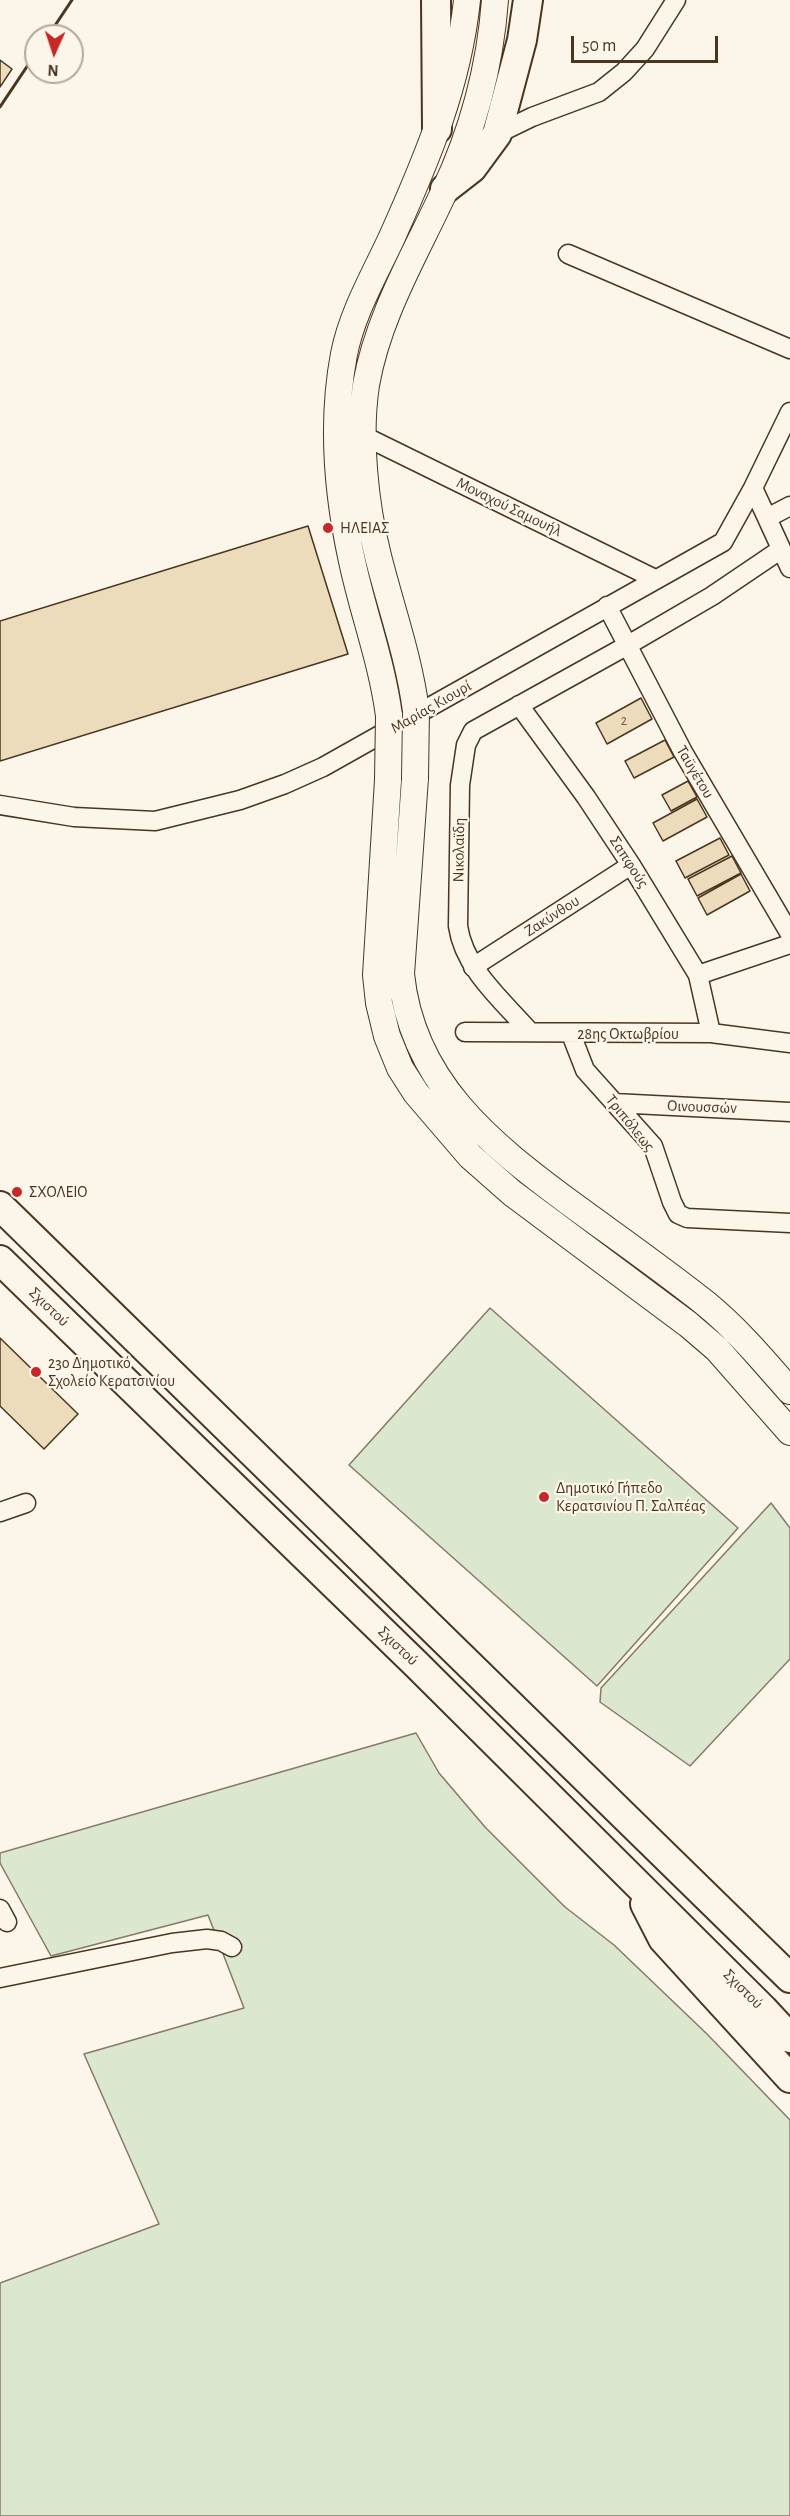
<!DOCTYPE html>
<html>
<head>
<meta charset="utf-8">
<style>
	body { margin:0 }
	#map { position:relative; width:790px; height:2516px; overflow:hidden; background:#fbf6e9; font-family:"Alegreya Sans",sans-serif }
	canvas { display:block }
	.north { position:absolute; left:24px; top:24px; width:60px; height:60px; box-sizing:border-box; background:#fbf6e9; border:2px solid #b4a999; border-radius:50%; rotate:183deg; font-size:16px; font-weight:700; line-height:24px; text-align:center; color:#4a3520 }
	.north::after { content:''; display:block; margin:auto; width:21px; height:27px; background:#c62828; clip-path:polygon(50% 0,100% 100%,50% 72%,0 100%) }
	.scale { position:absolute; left:571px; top:36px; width:147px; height:27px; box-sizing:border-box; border:3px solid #4a3520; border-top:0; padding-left:8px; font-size:18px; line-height:21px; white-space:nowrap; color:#4a3520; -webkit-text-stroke:4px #fbf6e9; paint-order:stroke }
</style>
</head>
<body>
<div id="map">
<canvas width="790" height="2516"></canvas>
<div class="north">N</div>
<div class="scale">50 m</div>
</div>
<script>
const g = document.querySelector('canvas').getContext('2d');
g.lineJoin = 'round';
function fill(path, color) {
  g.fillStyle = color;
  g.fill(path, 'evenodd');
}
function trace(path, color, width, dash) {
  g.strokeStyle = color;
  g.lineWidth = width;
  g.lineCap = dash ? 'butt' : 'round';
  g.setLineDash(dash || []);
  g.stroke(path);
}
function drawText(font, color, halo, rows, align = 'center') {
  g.font = font + ' "Alegreya Sans",sans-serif';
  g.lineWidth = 4.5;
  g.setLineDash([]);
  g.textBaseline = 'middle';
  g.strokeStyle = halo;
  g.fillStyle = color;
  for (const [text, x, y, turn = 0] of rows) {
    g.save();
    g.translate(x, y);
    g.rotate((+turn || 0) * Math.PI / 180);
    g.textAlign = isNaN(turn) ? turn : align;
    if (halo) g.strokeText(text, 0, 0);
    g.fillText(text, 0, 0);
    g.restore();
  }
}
const green = new Path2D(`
	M490,1308L738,1528L597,1686L349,1465Z
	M771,1503L790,1528V1659L690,1766L600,1702L601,1688Z
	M416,1733L439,1773L485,1827L565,1907L614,1945L707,2034L790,2120V2516H0V2283L159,2224L84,2054L244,2008L208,1915L51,1956L0,1863V1853Z`);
fill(green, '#dce7d0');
trace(green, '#887966', 1.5);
const building = new Path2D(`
	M0,60L12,69L0,87Z
	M308,526L348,654L0,761V621Z
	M641,698L652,719L607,744L596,723Z
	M665,740L674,757L634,778L625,761Z
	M688,781L697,797L671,811L662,795Z
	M697,799L707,817L663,841L653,823Z
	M720,838L729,855L685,878L676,861Z
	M732,856L741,873L697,896L688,879Z
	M741,874L750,891L707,915L698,898Z
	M0,1338L78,1414L44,1449L0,1406Z`);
fill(building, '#ecdcbc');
trace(building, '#4a3520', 1.5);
const minor = new Path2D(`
	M497,134L532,117L599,92L624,72L645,49L676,0
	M568,254L790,349
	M364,436L655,579
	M753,488L767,518L790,506
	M767,518L790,568
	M607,606L683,752L790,934
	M519,705L586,797L631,865L698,975L711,1033
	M0,805L74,817L155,821L240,800L285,784L323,767L723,542L753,488L790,412
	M473,967L631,865
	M698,975L787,945L790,941
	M465,1032L711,1033L790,1043
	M530,1032C503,1001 464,969 458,926L460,785L466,745L473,731L628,645L712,596L780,550
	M571,1034L585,1070L653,1146L672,1202L678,1214L687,1218L790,1223
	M614,1103L790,1112
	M0,1512L26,1503
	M0,1909L7,1922
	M0,1978L172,1943L207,1939L221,1941L232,1947`);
const secondary = new Path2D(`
	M416,711C409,657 391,608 378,556C365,504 358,438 366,385C378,316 415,255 444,192C473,131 490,67 495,0
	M389,716C382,662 363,613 352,561C337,493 331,423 344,354C352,313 375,274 392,237C427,159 458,86 467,0
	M415,778L401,974C412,1082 489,1143 570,1203C615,1236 661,1268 705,1303C737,1329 763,1360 790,1391
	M388,780L376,975L379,1003L387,1036L400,1068L416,1093L470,1156L512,1193L689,1325L717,1349L790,1432`);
const primary = new Path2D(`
	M436,0L437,129
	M445,189L472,168L497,134L522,40L528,0
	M0,1206L790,1978
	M0,1260L416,1664L763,2009L790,2038
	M645,1904L663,1939L790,2078`);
trace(minor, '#4a3520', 21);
trace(secondary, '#4a3520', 28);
trace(primary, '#4a3520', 32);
trace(minor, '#fbf6e9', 18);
trace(secondary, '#fbf6e9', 26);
trace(primary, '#fbf6e9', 28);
const secondaryBridge = new Path2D(`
	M415,778L416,711
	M388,780L389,716`);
trace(secondaryBridge, '#4a3520', 28, []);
trace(secondaryBridge, '#fbf6e9', 26);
trace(new Path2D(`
	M48,36L72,0
	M0,107L36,53`), '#4a3520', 3);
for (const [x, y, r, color] of [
	[328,528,6,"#c62828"],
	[17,1192,6,"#c62828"],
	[36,1372,6,"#c62828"],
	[544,1497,6,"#c62828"]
]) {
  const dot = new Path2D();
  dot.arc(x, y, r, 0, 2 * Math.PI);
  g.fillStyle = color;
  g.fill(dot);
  trace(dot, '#fbf6e9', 2);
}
drawText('14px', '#725f47', null, [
	["2",624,721]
]);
drawText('16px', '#4a3520', '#fbf6e9', [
	["Μοναχού Σαμουήλ",509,507,26],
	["Μαρίας Κιουρί",431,707,-30],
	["Ταϋγέτου",695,772,59],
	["Νικολαϊδη",459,850,-89],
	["Σαπφούς",629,862,57],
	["Ζακύνθου",552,916,-33],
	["28ης Οκτωβρίου",628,1034],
	["Οινουσσών",702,1107,2],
	["Τριπόλεως",630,1123,51],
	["Σχιστού",49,1307,44],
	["Σχιστού",398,1646,44],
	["Σχιστού",743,1989,45]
]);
drawText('16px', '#4a3520', '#fbf6e9', [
	["ΗΛΕΙΑΣ",340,528],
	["ΣΧΟΛΕΙΟ",29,1192],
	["23o Δημοτικό",48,1363],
	["Σχολείο Κερατσινίου",48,1381],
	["Δημοτικό Γήπεδο",556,1488],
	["Κερατσινίου Π. Σαλπέας",556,1506]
], 'left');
</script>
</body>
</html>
